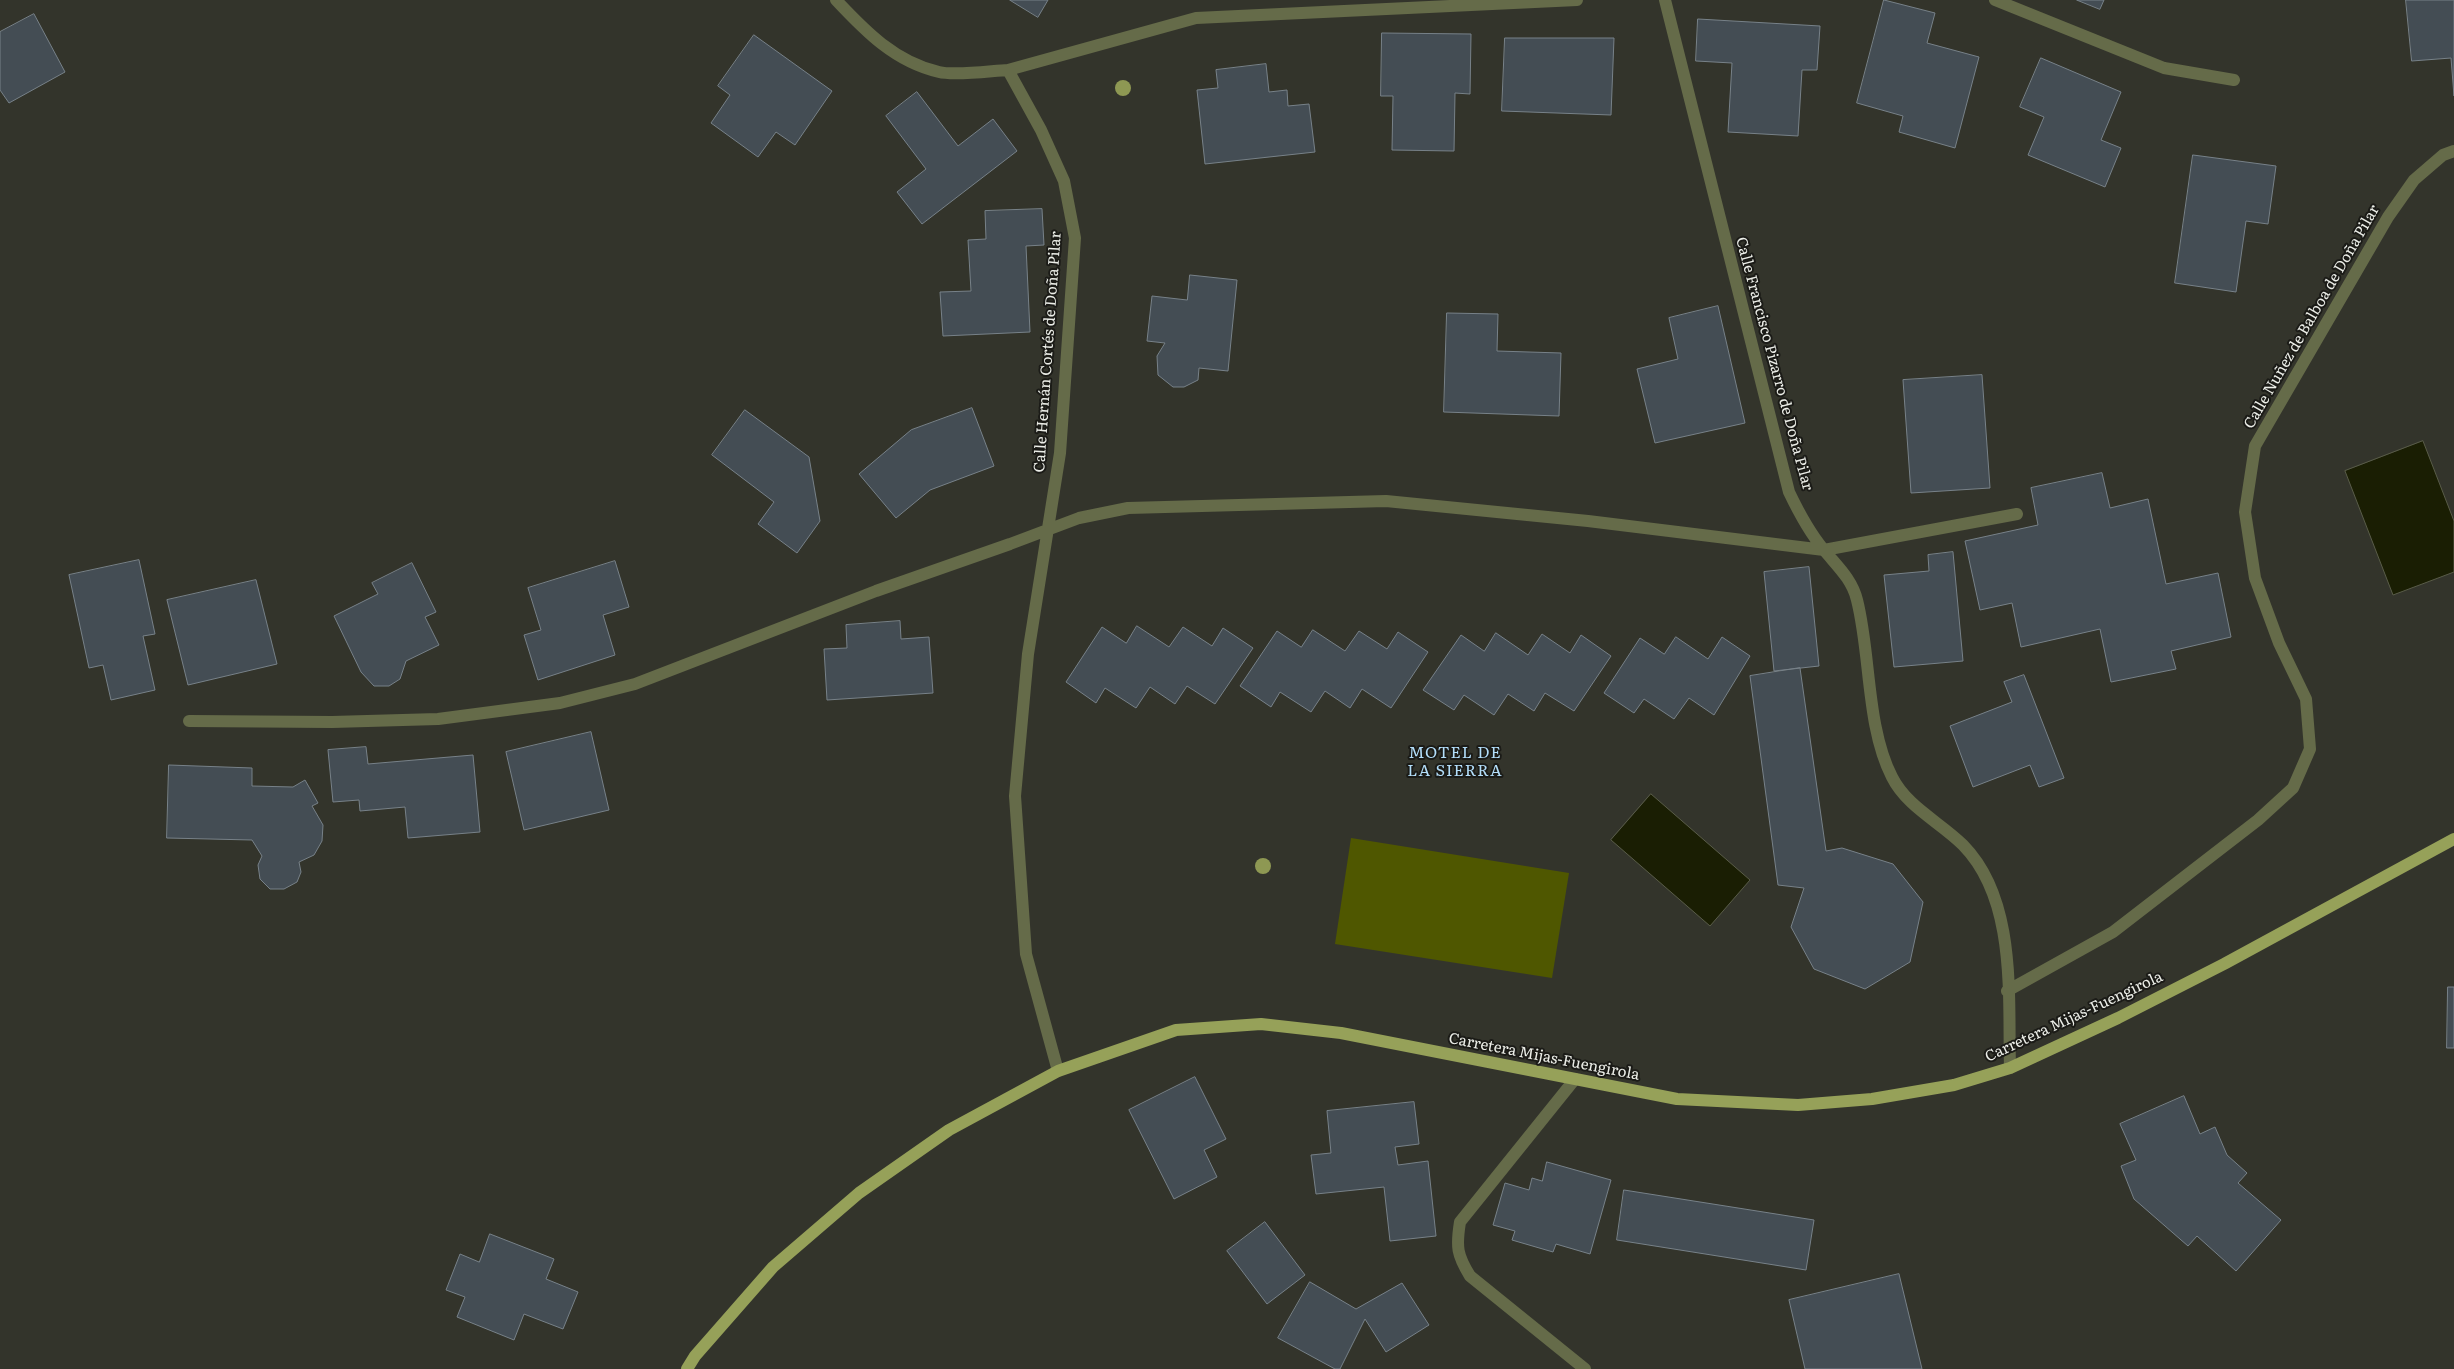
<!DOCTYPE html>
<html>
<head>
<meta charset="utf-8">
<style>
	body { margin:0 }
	canvas { display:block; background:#33342b }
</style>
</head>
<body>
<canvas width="2454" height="1369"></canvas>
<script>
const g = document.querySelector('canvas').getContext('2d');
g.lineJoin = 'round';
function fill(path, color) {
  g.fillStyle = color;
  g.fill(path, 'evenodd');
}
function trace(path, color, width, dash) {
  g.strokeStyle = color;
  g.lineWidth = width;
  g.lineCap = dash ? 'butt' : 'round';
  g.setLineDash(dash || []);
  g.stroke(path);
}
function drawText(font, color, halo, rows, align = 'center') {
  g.font = font + ' Literata,serif';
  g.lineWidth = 4;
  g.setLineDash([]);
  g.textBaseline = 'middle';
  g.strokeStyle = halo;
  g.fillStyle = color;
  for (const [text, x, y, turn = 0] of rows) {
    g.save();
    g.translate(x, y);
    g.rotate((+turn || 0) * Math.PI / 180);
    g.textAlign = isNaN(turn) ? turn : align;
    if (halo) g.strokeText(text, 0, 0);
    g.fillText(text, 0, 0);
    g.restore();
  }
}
fill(new Path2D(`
	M1351,838L1569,873L1552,978L1335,944Z`), '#4f5700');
const water = new Path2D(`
	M2423,441L2454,521V572L2393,595L2345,471Z
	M1651,794L1750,880L1710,926L1611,840Z`);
fill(water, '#1a1e03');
trace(water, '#595c48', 1);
const building = new Path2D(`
	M1010,0H1048L1038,17Z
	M1884,0L1935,13L1927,43L1979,57L1955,148L1899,132L1903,116L1857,103Z
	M2077,0H2104L2100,9Z
	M2406,0H2454V96L2451,58L2412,61Z
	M34,14L65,72L9,103L0,90V32Z
	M1698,19L1820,26L1817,70H1802L1798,136L1728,132L1732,63L1696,61Z
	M1382,33L1471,34L1470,94L1455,93L1454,151L1392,150L1393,96H1381Z
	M754,35L832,91L795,145L776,132L758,157L711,123L730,95L718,86Z
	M1505,38H1614L1611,115L1502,111Z
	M2041,58L2121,92L2101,140L2121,148L2105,187L2028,155L2044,117L2020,107Z
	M1266,64L1269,92L1287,90L1288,106L1309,104L1315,152L1205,164L1197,90L1218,88L1216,70Z
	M917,92L958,146L993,119L1017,151L922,224L897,192L926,169L886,116Z
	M2193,155L2276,166L2268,224L2246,221L2236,292L2175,283Z
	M1042,209L1044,245L1026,246L1030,332L943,336L940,292L971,291L968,240L986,239L985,211Z
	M1190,275L1237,280L1228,371L1199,368L1198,380L1184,387H1173L1158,375L1157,356L1165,343L1147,341L1152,296L1187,300Z
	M1718,306L1745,423L1655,443L1637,369L1678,359L1669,318Z
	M1447,313L1498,314L1497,351L1561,353L1559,416L1444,412Z
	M1982,375L1990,488L1911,493L1903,380Z
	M972,408L994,466L930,490L896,518L859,474L911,430Z
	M745,410L809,457L820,521L797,553L758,524L774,502L712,455Z
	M2102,473L2110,508L2148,499L2166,584L2218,573L2231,637L2171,651L2176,669L2111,682L2100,629L2021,647L2012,603L1980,610L1965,541L2038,525L2031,488Z
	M1953,552L1963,661L1894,667L1884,575L1929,571L1928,555Z
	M139,560L155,634L143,636L155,690L111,700L103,665L89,668L69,575Z
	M615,561L629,607L603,615L615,655L538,680L524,635L541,630L528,588Z
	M412,563L436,612L425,617L439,645L406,661L400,679L389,686H374L361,672L334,616L378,594L372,583Z
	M1809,567L1819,666L1774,671L1764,572Z
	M256,580L277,664L188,685L167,600Z
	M900,621L901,639L929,637L933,693L827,700L824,649L847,648L846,625Z
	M1137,626L1169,647L1183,627L1212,646L1223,628L1253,648L1215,704L1187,686L1175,704L1150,687L1136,708L1105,688L1096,703L1066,682L1102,627L1126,643Z
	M1313,630L1345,651L1359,631L1387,649L1398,632L1428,652L1391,708L1362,689L1350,708L1325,691L1311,712L1280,692L1271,707L1240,686L1277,631L1301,647Z
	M1496,633L1528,655L1542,634L1570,653L1581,635L1611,656L1574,711L1545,693L1534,711L1508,694L1494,715L1464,695L1454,710L1423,690L1461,635L1484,651Z
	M1676,637L1708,659L1722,637L1750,656L1714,715L1689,698L1674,719L1644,699L1634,713L1604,693L1640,638L1664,654Z
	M1800,668L1826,851L1842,848L1893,864L1923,902L1910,962L1865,989L1814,969L1791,927L1804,888L1778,885L1750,676Z
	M2024,675L2064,778L2039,787L2030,765L1973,787L1950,726L2012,702L2004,682Z
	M591,732L609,810L524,830L506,752Z
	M366,747L368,764L473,755L480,832L408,838L405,807L360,811L359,800L333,802L328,750Z
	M169,765L252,768V786L293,787L305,780L318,803L312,806L323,825L322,841L314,855L299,862L301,872L297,882L284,889H270L260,879L258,865L262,856L252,840L167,838Z
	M2448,987H2454V1048H2447Z
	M1195,1077L1226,1139L1204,1150L1217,1177L1174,1199L1129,1110Z
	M2184,1096L2200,1134L2215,1127L2227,1155L2247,1173L2238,1183L2281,1220L2236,1271L2197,1236L2188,1246L2134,1199L2121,1166L2136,1160L2120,1124Z
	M1414,1102L1419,1144L1395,1147L1398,1165L1428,1161L1436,1236L1390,1241L1384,1187L1316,1194L1311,1155L1331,1153L1327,1111Z
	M1547,1162L1611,1180L1590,1254L1556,1244L1553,1252L1512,1240L1515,1231L1493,1225L1505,1183L1529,1190L1532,1178L1542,1181Z
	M1624,1190L1814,1220L1806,1270L1617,1240Z
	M1265,1222L1305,1275L1267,1304L1227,1251Z
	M490,1234L554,1259L546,1279L578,1292L563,1329L524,1314L514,1340L457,1317L465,1297L446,1290L460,1254L479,1262Z
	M1899,1274L1922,1369H1805L1789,1300Z
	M1310,1282L1356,1309L1402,1283L1429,1325L1386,1352L1365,1319L1340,1369H1335L1278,1338Z`);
fill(building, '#444d54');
trace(building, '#778188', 1);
trace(new Path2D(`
	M836,0C865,31 895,62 939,72C955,76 990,71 1008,70
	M1665,0L1789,492C1799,513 1809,532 1824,550C1837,566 1852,579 1857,600C1871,655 1866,726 1892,777C1907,807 1940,822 1963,845C2017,900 2008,996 2010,1068
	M1995,0L2164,68L2234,80
	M189,721L332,722L438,719L560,703L635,684L876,591L1010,544L1079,518L1128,508L1386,501L1588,521L1824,550L2017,514
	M2007,991L2113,932L2258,820L2293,788L2310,749L2306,699L2279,643L2255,578L2245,512L2255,446L2388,217L2414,180L2443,155L2454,151
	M1058,1071L1026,954L1015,796L1028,654L1060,453L1075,238L1064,181L1041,130L1008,70L1196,18L1577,0
	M1575,1079L1460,1222C1456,1247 1457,1255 1470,1276L1585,1369`), '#656b49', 12);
trace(new Path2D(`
	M687,1369L695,1356L773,1267L859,1193L949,1130L1058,1071L1176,1030L1261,1024L1341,1033L1677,1099L1798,1105L1872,1099L1954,1085L2010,1068L2118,1018L2224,964L2454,839`), '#96a159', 12);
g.fillStyle = '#8e9853';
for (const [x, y] of [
	[1123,88],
	[1263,866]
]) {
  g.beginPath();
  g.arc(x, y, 8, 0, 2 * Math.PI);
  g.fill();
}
drawText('15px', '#eceee8', '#1b1b17', [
	["Calle Nuñez de Balboa de Doña Pilar",2312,317,-60],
	["Calle Hernán Cortés de Doña Pilar",1048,352,-86],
	["Calle Francisco Pizarro de Doña Pilar",1774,364,75],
	["Carretera Mijas-Fuengirola",2074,1017,-25],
	["Carretera Mijas-Fuengirola",1544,1057,11]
]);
g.letterSpacing = '1px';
drawText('16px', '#b3defa', '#1b1b17', [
	["MOTEL DE",1455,753],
	["LA SIERRA",1455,771]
]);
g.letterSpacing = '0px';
</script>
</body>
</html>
